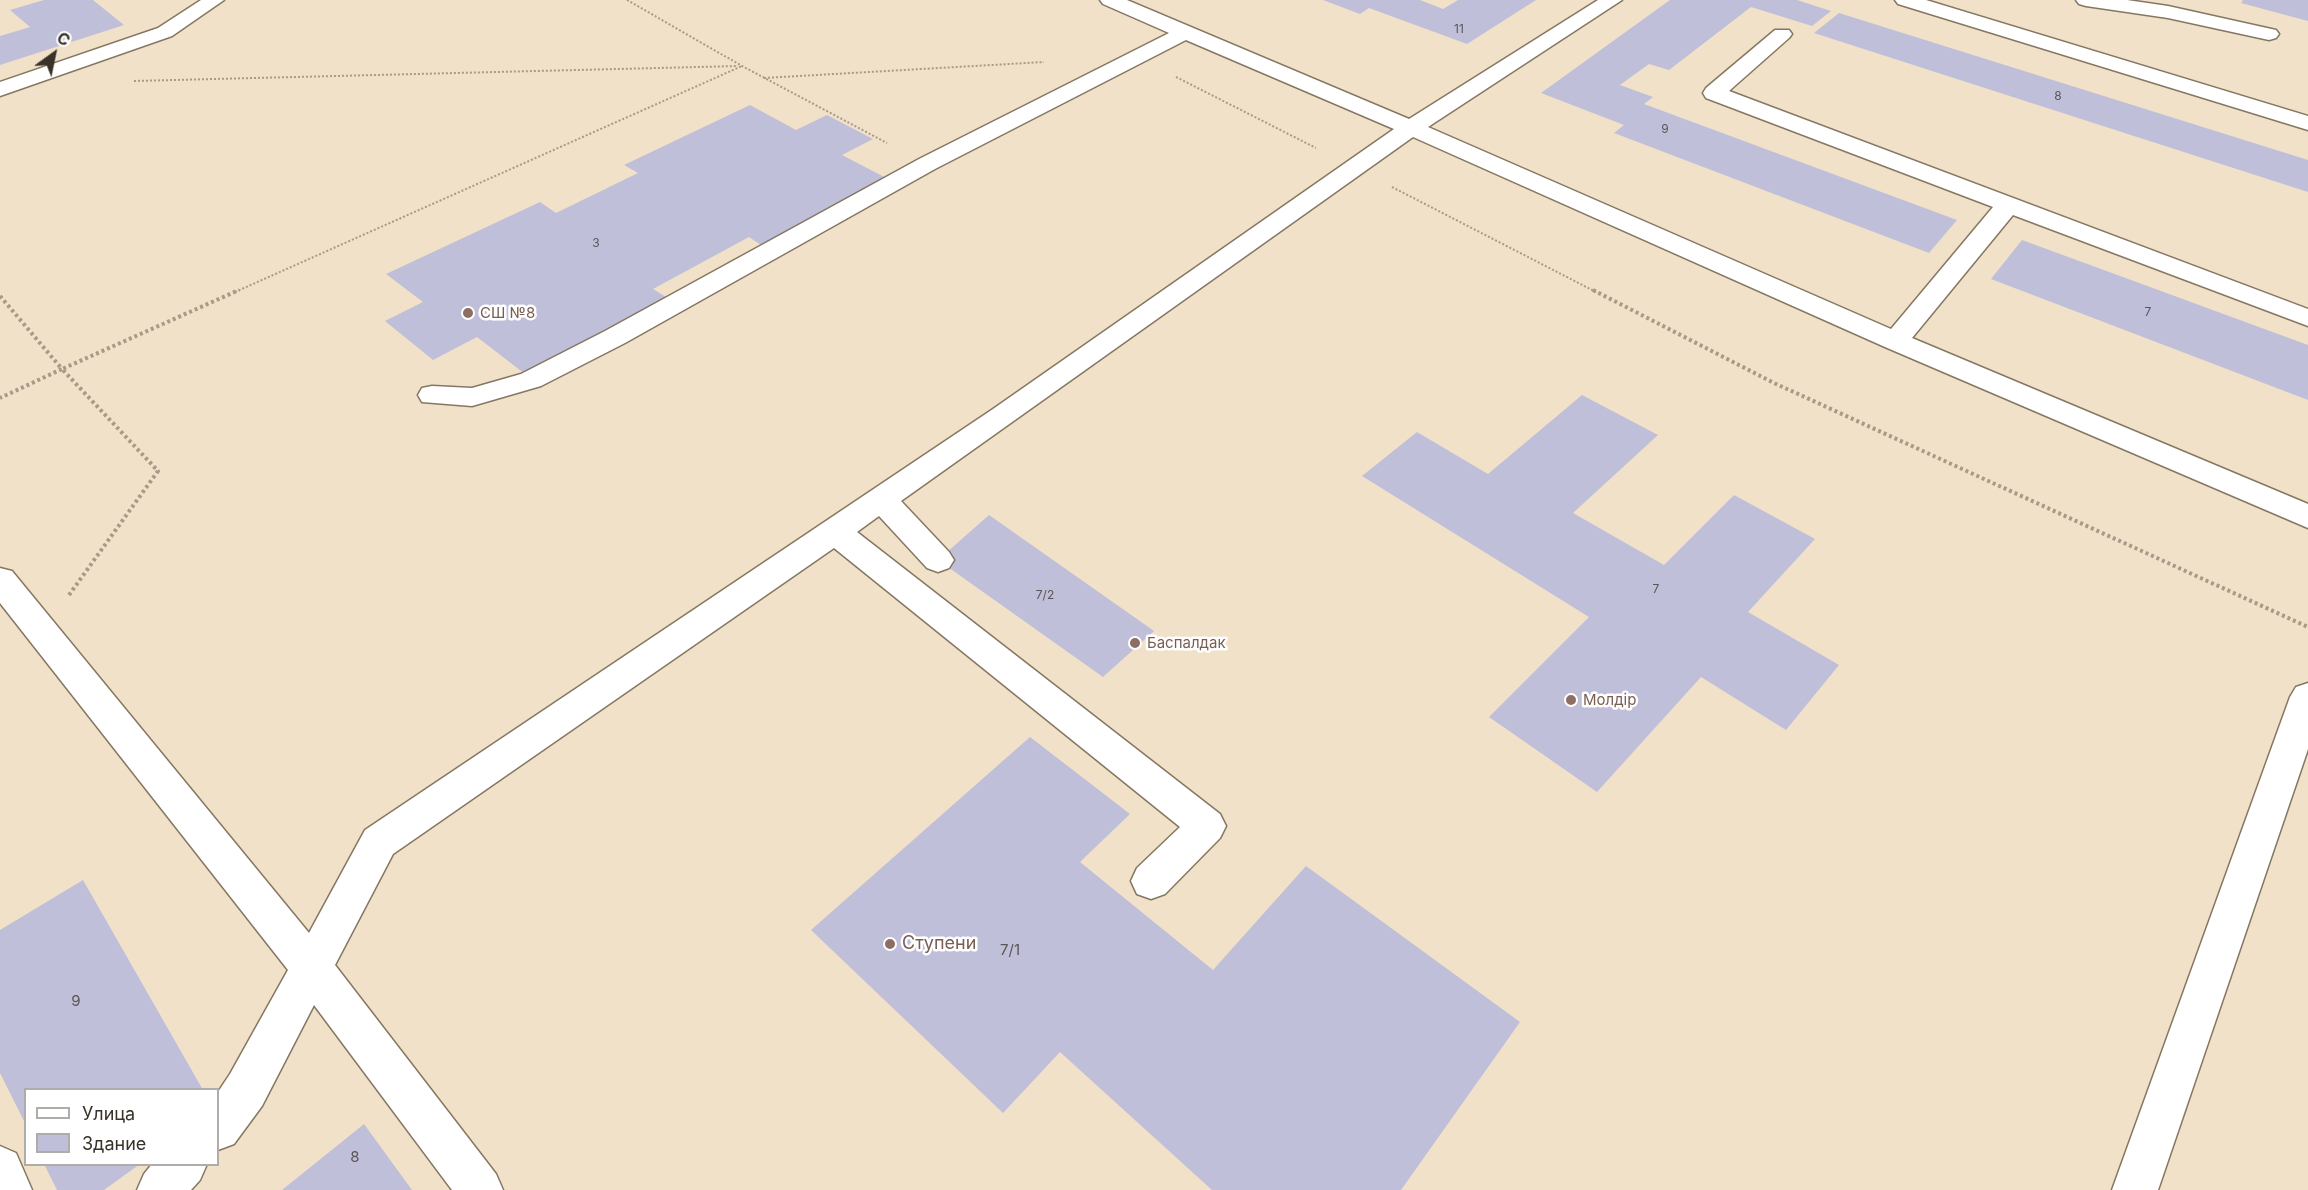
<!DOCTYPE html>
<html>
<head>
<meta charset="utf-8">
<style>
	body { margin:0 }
	#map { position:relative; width:2308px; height:1190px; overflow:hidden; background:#f1e1c9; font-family:Inter,sans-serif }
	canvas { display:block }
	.legend { position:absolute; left:24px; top:1088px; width:195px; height:78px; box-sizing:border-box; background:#fff; border:2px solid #afada9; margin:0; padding:8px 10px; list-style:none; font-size:18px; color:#383229 }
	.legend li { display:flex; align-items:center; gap:12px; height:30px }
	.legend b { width:30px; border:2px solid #afada9 }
	.north { position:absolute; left:24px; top:24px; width:60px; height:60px; -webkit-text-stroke:4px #fff; paint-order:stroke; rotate:33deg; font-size:16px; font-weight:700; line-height:24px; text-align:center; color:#383229 }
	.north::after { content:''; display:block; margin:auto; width:21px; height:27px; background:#383229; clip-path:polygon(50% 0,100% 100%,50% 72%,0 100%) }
</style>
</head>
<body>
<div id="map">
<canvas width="2308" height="1190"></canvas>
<ul class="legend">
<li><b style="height:8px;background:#fff"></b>Улица</li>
<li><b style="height:16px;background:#bfbfd9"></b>Здание</li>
</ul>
<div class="north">С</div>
</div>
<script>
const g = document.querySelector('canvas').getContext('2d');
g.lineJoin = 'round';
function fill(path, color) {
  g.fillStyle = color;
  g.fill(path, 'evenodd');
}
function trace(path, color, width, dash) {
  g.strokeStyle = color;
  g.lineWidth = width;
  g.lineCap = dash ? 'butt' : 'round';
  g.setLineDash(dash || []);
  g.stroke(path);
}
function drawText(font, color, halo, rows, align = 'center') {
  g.font = font + ' Inter,sans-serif';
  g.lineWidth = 5;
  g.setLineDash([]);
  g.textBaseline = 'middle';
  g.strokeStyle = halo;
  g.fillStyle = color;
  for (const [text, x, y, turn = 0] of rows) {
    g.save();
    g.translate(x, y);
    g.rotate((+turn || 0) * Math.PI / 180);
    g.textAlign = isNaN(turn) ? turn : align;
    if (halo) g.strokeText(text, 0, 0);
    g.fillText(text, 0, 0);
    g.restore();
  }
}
fill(new Path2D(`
	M44,0H93L124,25L0,65V36L30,27L10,10Z
	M1323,0H1420L1443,9L1458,0H1536L1467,44L1369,8L1360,14Z
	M1670,0H1797L1831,11L1812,26L1751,7L1669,70L1649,64L1620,85L1653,97L1644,104L1957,220L1929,253L1614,133L1624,125L1541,93Z
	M2243,0H2308V21L2241,3Z
	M1839,13L2308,160V192L1814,33Z
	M750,105L796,130L827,115L873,139L842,155L892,181L767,249L749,237L653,289L666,297L525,374L477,337L433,360L385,321L423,302L386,274L540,202L556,213L638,173L624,165Z
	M2022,240L2308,345V400L1991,279Z
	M1582,395L1658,435L1573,513L1664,565L1734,495L1815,539L1748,612L1839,665L1786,730L1701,677L1597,792L1489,717L1589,617L1362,476L1417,432L1488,474Z
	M989,515L1154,631L1103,677L938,560Z
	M1030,737L1130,814L1080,862L1213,970L1306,866L1520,1022L1401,1190H1212L1060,1052L1003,1113L811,930Z
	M83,880L203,1090H26V1125L0,1073V930Z
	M364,1124L412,1190H282Z
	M44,1164H140L104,1190H57Z`), '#bfbfd9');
const minor = new Path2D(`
	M201,0H224L172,36L0,96V82L158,28Z
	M1100,0H1127L1409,119L1598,0H1622L1428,127L1891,329L1993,207L1706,98L1703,93L1706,88L1775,30H1789L1792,34L1789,38L1729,91L2308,309V326L2013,215L1912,338L2308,504V528L1885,347L1413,137L901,501L949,552L954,560L949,568L938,572L927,568L879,516L857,532L1220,814L1226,826L1220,838L1165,894L1151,899L1137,894L1131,881L1137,868L1180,827L834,548L393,854L335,965L496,1174L503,1190H452L314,1005L262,1106L234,1144L218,1150V1092L230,1074L288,970L0,603V568L12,571L309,933L365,830L993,409L1394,129L1186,40L935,169L625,343L541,386L472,406L422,402L418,395L422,388L432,386L472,388L521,374L605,331L919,159L1169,33L1103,4Z
	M1895,0H1926L2308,116V130L1898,4Z
	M2076,0H2127L2168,6L2276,30L2279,34L2276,38L2269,40L2168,18L2086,6L2079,4Z
	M2308,683V749L2158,1190H2112L2290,697L2296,687Z
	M0,1146L16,1153L32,1190H0Z
	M152,1164H207L200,1180L191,1190H137L144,1174Z`);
trace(minor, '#857761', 3);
trace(new Path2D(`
	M627,0L742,66L887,143
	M1176,77L1316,148
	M764,78L1044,62
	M134,81L738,66
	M1392,187L1596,292
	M235,292L742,66`), '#a69a88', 2, [2, 2]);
trace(new Path2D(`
	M1593,290L1774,383L2308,627
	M0,296L62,369L0,398
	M69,595L158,471L62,369L239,290`), '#a69a88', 4, [3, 3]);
fill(minor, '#fff');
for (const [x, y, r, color] of [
	[468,313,6,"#8d6e63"],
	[1135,643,6,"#8d6e63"],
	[1571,700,6,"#8d6e63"],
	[890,944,6,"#8d6e63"]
]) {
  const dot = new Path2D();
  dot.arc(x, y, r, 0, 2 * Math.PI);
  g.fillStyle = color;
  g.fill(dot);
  trace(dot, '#fff', 2);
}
drawText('12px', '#5a5555', null, [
	["11",1459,29],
	["8",2058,96],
	["9",1665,129],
	["3",596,243],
	["7",2148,312],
	["7",1656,589],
	["7/2",1045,595]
]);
drawText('15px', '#785e54', '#fff', [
	["СШ №8",480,313],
	["Баспалдак",1147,643],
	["Молдiр",1583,700]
], 'left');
drawText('15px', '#5a5555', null, [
	["7/1",1010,950],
	["9",76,1001],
	["8",355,1157]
]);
drawText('18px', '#785e54', '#fff', [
	["Ступени",902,944]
], 'left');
</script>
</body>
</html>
